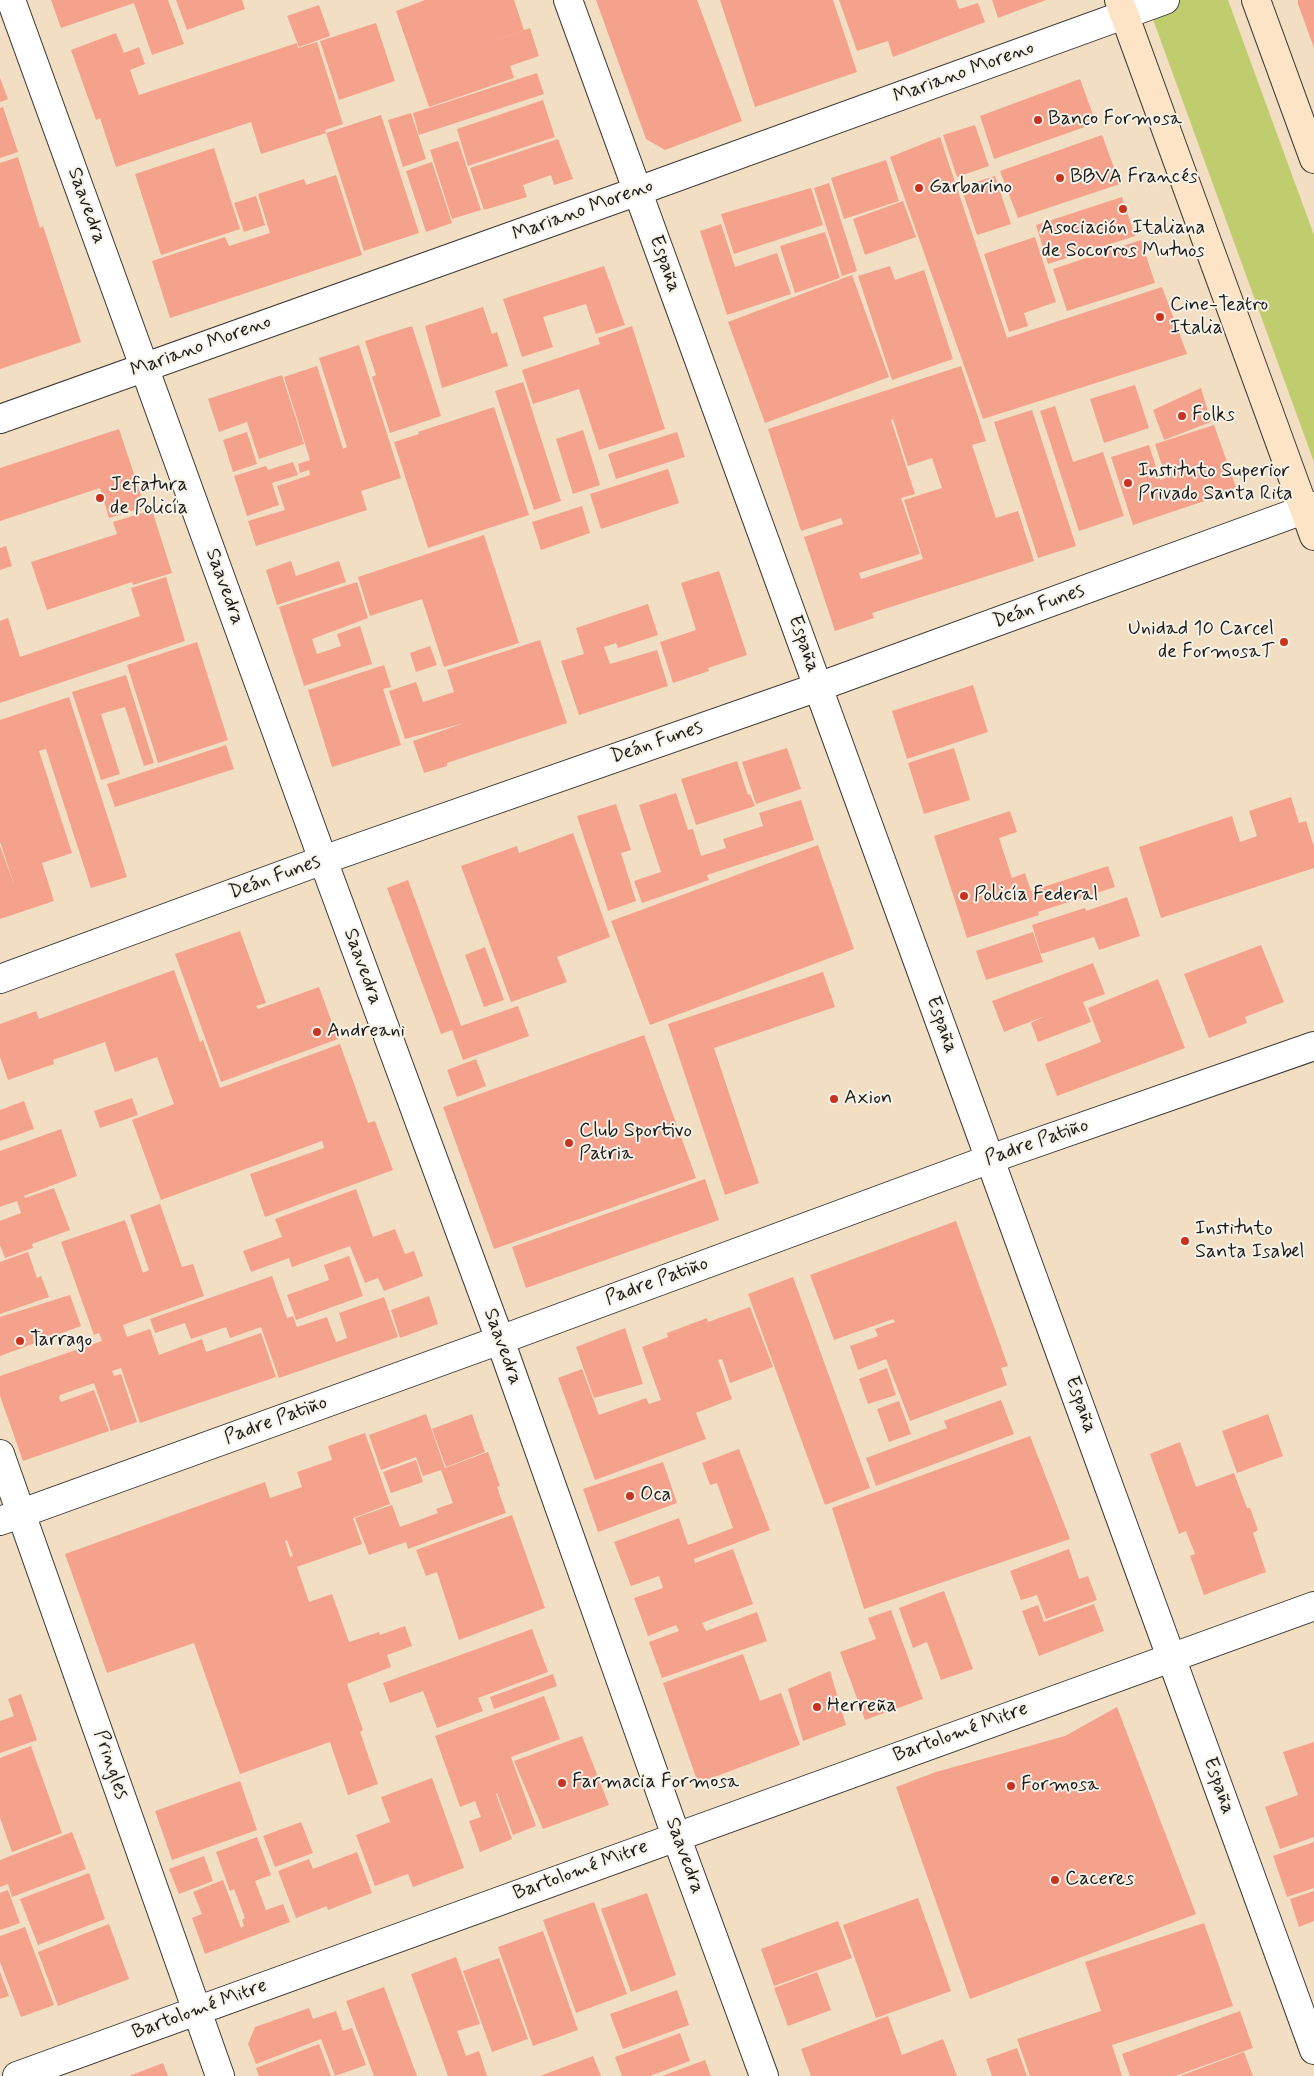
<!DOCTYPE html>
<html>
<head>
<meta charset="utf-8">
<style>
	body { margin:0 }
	canvas { display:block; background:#f2dec2 }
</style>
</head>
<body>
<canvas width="1314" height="2076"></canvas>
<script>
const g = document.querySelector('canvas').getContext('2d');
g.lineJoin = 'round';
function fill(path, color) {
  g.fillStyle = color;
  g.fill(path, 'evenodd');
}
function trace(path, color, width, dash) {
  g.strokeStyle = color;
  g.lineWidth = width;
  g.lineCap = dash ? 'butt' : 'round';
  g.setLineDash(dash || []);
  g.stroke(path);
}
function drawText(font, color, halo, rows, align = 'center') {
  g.font = font + ' Mynerve,sans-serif';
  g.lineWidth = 4;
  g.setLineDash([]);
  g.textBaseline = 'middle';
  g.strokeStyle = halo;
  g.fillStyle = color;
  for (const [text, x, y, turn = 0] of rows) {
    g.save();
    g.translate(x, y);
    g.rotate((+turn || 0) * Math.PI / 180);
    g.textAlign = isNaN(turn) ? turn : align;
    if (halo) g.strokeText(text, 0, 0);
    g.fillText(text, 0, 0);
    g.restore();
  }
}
fill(new Path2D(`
	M1146,0H1228L1314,235V462Z`), '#bfcd6f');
fill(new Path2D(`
	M51,0H168L184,44L152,55L134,3L61,28Z
	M176,0H242L245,9L187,30Z
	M425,0H514L524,30L474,48L530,28L539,56L510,66L514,78L429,107L396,11Z
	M596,0H697L742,121L665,150L646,139Z
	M720,0H833L857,72L755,107Z
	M839,0H956L959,9L978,3L985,22L893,57L888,41L857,51Z
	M992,0H1046L998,18Z
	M1298,0H1314V48L1298,4Z
	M319,5L330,36L299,47L287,16Z
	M376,23L395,81L339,100L320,41Z
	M116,33L124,53L139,47L145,64L130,70L139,95L297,43L298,48L317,42L343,124L325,130L326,133L261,154L251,122L116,167L100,118L96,120L71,50Z
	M537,73L544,94L419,135L413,113Z
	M0,78L8,99L0,102Z
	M1080,79L1096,123L994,159L980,116Z
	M543,100L555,137L468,166L457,129Z
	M3,107L18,152L0,158V108Z
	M411,113L426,159L403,167L388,120Z
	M381,115L419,233L364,251L326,133Z
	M975,125L989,166L957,177L943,135Z
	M1102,135L1120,184L1018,218L1000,171Z
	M940,137L1007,338L1162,287L1187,354L983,419L890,157Z
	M558,139L573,179L554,185L551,175L523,185L527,197L484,210L470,168Z
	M458,141L481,210L452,219L430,150Z
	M214,148L240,229L161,255L135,174Z
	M18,157L40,228L43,226L81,342L0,369V163Z
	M886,160L899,201L844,219L831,178Z
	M432,162L452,223L426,232L406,171Z
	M336,175L362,255L170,318L152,261L225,237L229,246L270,233L258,194L304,179L306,185Z
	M995,176L1011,224L977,235L961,187Z
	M829,183L857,271L842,276L814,188Z
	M811,188L823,225L734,254L721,214Z
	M256,196L265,225L244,232L234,203Z
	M1122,197L1135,236L1048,264L1036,225Z
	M903,201L916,237L865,255L853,219Z
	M721,224L735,267L777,253L791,294L727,315L700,231Z
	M825,232L840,278L795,293L780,246Z
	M1035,237L1056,302L1024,313L1028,326L1009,332L984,254Z
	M1141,240L1155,283L1067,311L1053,269Z
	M604,266L625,325L596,334L586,304L543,317L553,347L522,357L503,299Z
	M890,266L895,280L924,270L953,359L892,380L858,276Z
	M852,275L889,377L765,423L728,322Z
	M483,307L492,334L497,332L508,366L442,388L425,326Z
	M412,326L441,416L390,433L372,377L376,375L365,341Z
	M632,326L665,429L599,450L579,389L533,404L522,370L600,344L598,338Z
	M359,345L401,478L361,491L367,510L256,546L248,521L285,510L277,486L310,475L309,470L300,473L298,464L310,460L284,377L317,366L343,449L347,447L319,358Z
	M961,366L986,441L972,445L996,518L1018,511L1034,561L872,613L874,618L835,631L804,537L843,524L841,518L801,531L768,429ZM893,419L908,466L932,458L942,488L904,500L923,559L861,579L859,573L920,554L901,498L915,494L891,420Z
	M282,375L304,444L259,459L247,422L219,432L208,399Z
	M523,382L561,501L534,510L495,391Z
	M1135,385L1149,428L1104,443L1090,399Z
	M1201,388L1211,422L1164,440L1153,410Z
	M1055,406L1073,462L1103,452L1124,516L1079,531L1040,411Z
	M494,407L529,515L428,548L394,442L419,434L418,432Z
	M1032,410L1076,546L1038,558L994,422Z
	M1214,425L1237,490L1133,525L1111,457L1149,445L1160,480L1166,478L1155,444Z
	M119,429L145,507L109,518L100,488L0,521V468Z
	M583,430L600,485L573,494L556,439Z
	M247,432L257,464L233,472L223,440Z
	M677,432L685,457L616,479L608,454Z
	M293,462L298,475L272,483L279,505L247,516L234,476L266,466L268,470Z
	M668,469L679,503L601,529L590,494Z
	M582,506L590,533L541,550L532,522Z
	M152,510L172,573L133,585L132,582L47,610L31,562L117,534L113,522Z
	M484,535L519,643L444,667L422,599L370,616L358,577Z
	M6,546L12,566L0,570V548Z
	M291,561L296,576L339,561L346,582L277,605L266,570Z
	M719,571L747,655L708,668L709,671L673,683L660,642L696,630L681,583Z
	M166,577L185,641L0,703V621L8,618L20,657L140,616L131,588Z
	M357,582L368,618L312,639L317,654L341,646L337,634L360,626L372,664L304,686L279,607Z
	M648,604L658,635L618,648L616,643L604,647L610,664L657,650L668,686L579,715L561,661L584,654L576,628Z
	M540,640L567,723L447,763V766L424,773L413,741L464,723L405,739L389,691L416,682L423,702L454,692L447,670Z
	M197,642L228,740L158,763L127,665Z
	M430,646L437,665L416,672L410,653Z
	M384,665L391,687L383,689L401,745L332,767L308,690Z
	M126,675L154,763L144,766L125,707L101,714L120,774L101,780L72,692Z
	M973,685L988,732L907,759L892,711Z
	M69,697L127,877L91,888L46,749L39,751L72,853L42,863L54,901L0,919V846L16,890L0,842V720Z
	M226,745L234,769L115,807L107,784Z
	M787,748L801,789L756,804L742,762Z
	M954,748L970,800L924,814L908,763Z
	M737,761L748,795L750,794L755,806L696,825L681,779Z
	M676,793L688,830L693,829L701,856L726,848L723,839L763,826L759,813L801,800L814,840L707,875L709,880L642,903L634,881L661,872L639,805Z
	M1291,797L1299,823L1306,821L1314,847V868L1161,918L1139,847L1232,816L1240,842L1257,836L1249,811Z
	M616,804L631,850L621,853L636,901L608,911L577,816Z
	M1010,811L1017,832L999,838L1012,878L1025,873L1031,891L1108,866L1115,887L1038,912L1039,915L967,938L934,836Z
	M573,833L610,937L557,957L567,982L511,1002L461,866L517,846L519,853Z
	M818,845L854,949L650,1025L611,921Z
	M408,880L461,1026L518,1006L529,1036L463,1060L452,1030L441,1034L387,888Z
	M1127,897L1140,936L1099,950L1094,937L1041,954L1032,925L1085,908L1086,911Z
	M240,931L266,1003L256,1006L258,1009L319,987L338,1039L221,1082L175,954Z
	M1033,932L1043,962L986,980L976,951Z
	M1261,945L1284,1002L1245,1017L1247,1023L1209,1038L1184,974Z
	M485,947L504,1000L484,1007L465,955Z
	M1093,963L1105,994L1083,1002L1091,1022L1038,1042L1031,1023L1045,1016L1004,1032L992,1001Z
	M174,970L200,1042L203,1040L220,1088L340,1044L368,1123L375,1121L393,1170L265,1217L250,1174L324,1148L322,1141L161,1200L132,1120L174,1104L157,1057L115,1072L105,1042L53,1060L54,1064L8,1080L0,1057V1024L36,1011L39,1019Z
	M823,972L835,1007L714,1048L759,1183L725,1195L668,1024Z
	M1158,979L1185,1048L1057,1096L1045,1064L1101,1042L1088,1008Z
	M644,1035L696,1178L494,1249L443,1107Z
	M476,1059L486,1086L457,1097L447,1070Z
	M132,1098L138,1115L100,1128L94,1111Z
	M24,1101L34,1129L0,1141V1110Z
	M61,1129L77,1176L24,1196L25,1198L54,1188L70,1230L32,1244L33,1248L5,1258L0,1245V1221L21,1213L17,1201L0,1207V1151Z
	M705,1179L719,1220L526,1288L512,1247Z
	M356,1189L373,1237L395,1229L405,1254L414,1251L423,1276L384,1291L378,1278L365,1283L350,1246L292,1267L289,1258L251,1272L243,1251L282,1237L275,1219Z
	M160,1204L182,1267L193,1264L204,1296L123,1325L127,1337L150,1329L159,1355L202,1339L206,1352L261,1333L276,1377L140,1423L121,1368L112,1371L114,1376L121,1374L137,1422L111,1431L94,1383L60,1395L59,1398L61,1402L94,1390L109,1431L23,1461L0,1396V1376L102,1341L99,1333L94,1335L61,1242L125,1220L143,1273L149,1270L130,1215Z
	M956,1221L1008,1366L1001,1368L1007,1385L910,1421L886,1359L858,1370L850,1346L878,1336L875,1329L895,1322L893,1319L834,1340L810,1275Z
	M28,1252L37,1278L41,1276L49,1297L0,1314V1262Z
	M349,1256L363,1296L296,1320L287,1295L329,1280L324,1265Z
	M272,1276L287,1318L293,1316L297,1327L327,1317L336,1342L347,1338L339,1313L384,1297L398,1337L279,1378L261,1327L230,1338L226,1327L191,1339L185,1323L155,1333L150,1319Z
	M793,1277L870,1488L825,1505L748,1294Z
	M70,1295L81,1326L0,1356V1317Z
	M429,1296L438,1324L400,1338L391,1310Z
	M750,1307L773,1367L730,1383L722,1359L718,1360L732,1399L696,1413L706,1439L595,1480L558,1378L582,1369L599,1415L646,1398L649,1404L661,1400L642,1347L668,1337L667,1333L707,1318L708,1322Z
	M625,1328L643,1384L594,1398L576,1347Z
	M887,1368L896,1395L868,1404L859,1379Z
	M1001,1400L1014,1434L876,1486L866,1458L947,1428L944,1421Z
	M899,1401L911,1434L889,1442L877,1409Z
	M426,1414L445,1468L488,1452L500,1486L497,1487L506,1513L408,1549L406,1542L369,1555L355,1518L392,1505L400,1527L438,1513L436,1509L453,1503L441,1470L423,1476L416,1457L381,1470L369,1435Z
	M472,1414L485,1452L446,1467L432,1429Z
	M1268,1414L1283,1456L1237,1473L1222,1431Z
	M365,1433L390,1504L353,1518L362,1544L297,1567L309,1602L332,1594L349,1642L379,1632L380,1635L405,1626L412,1646L387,1655L391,1667L347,1684L363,1730L360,1732L378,1784L348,1795L330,1742L240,1774L194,1643L107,1673L65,1554L265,1482L270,1498L302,1487L297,1472L332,1460L328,1446ZM287,1540L293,1556L290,1557L285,1541Z
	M1030,1436L1070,1539L864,1609L832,1508Z
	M1180,1442L1196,1487L1234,1473L1247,1508H1250L1258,1530L1253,1533L1266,1572L1204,1595L1190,1556L1195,1554L1186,1531L1179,1534L1150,1454Z
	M739,1449L770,1530L694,1559L695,1563L733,1549L753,1604L702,1623L706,1631L757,1612L767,1641L662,1678L649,1642L679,1631L676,1625L648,1636L634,1598L663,1588L659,1576L631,1586L614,1542L679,1518L688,1545L733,1528L717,1483L710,1485L702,1463Z
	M416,1460L423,1482L391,1493L383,1472Z
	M663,1462L677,1503L598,1532L583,1489Z
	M512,1515L545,1608L459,1640L437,1572L426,1576L416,1550Z
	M1069,1549L1079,1579L1088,1576L1097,1600L1046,1619L1037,1595L1021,1600L1010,1571Z
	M944,1591L973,1669L941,1680L927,1642L913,1648L899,1608Z
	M1094,1604L1104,1631L1039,1656L1022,1611L1038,1605L1044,1622Z
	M891,1610L923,1699L865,1720L840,1652L876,1639L868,1618Z
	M532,1629L548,1672L478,1698L483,1711L437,1728L423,1691L390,1703L383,1683Z
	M743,1654L760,1701L781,1693L800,1745L698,1783L663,1683Z
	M830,1671L846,1725L803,1741L788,1689Z
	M553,1674L557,1686L494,1709L490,1697Z
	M21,1694L37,1740L0,1753V1721L14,1716L8,1699Z
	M544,1696L560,1739L511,1757L536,1826L513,1835L497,1793L496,1794L512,1839L480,1852L469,1821L481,1817L475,1801L460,1807L435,1736Z
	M1117,1707L1196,1914L970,1999L896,1787L936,1772L1065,1736Z
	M582,1736L609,1805L543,1829L514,1761Z
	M1314,1742V1837L1280,1849L1265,1807L1298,1795L1283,1752Z
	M31,1746L62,1833L12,1852L0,1818V1758Z
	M432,1778L464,1868L413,1887L408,1874L375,1886L356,1835L390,1822L381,1797Z
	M240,1781L257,1830L172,1860L155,1811Z
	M301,1822L313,1853L275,1867L263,1836Z
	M72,1832L86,1869L12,1897L8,1884L0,1887V1860Z
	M257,1837L271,1875L255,1881L266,1910L283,1904L290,1922L205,1954L192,1918L202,1914L193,1892L223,1880L241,1928L244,1926L242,1920L245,1918L234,1889L230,1891L216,1852Z
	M1314,1842V1888L1287,1897L1273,1856Z
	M357,1852L372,1893L328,1910L327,1906L296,1918L278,1871L309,1859L313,1869Z
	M204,1856L213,1881L179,1894L169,1869Z
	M89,1873L105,1919L38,1945L20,1899Z
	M8,1890L20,1923L0,1930V1893Z
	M1314,1891V1921L1299,1927L1290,1899Z
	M647,1893L676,1975L631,1992L601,1909Z
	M918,1898L951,1991L876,2018L843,1925Z
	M594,1902L627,1994L576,2013L543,1920Z
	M838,1921L852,1958L774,1986L761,1949Z
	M1204,1923L1233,2006L1112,2045L1122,2076H1030L1017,2039L1101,2011L1085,1962Z
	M109,1924L129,1979L58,2006L38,1952Z
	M25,1927L54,2005L21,2017L0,1962V1936Z
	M543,1931L578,2030L533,2046L498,1947Z
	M456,1957L480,2024L457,2031L466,2056L479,2051L487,2076H448L411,1974Z
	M499,1958L528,2039L492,2052L463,1971Z
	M0,1972L9,1996L0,1999Z
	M817,1972L831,2010L788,2026L774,1988Z
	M384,1987L417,2076H374L346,2001Z
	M677,1990L689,2025L623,2049L610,2014Z
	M309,2008L313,2019L336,2011L343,2031L352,2028L366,2065L335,2076L321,2039L256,2064L248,2044L255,2027Z
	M1240,2011L1253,2048L1175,2076H1130L1122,2054Z
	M888,2016L902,2055L943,2039L957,2076H811L801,2049Z
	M680,2033L690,2061L650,2076H622L615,2057Z
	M319,2044L331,2076H259L256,2068Z
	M1017,2048L1027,2076H992L986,2059Z
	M1244,2052L1253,2076H1180Z
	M593,2056L601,2076H540Z
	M705,2060L711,2076H662Z
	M163,2063L168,2076H129Z`), '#f5a28d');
const minor = new Path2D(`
	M11,0L323,860L500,1340L676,1836L764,2076
	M568,0L1314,2050
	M0,419L638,191L1165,0
	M0,979L323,860L818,687L1314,506
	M0,1454L220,2076
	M0,1521L500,1340L990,1159L1314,1046
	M17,2076L1314,1606`);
const secondary = new Path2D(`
	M1119,0L1314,536
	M1256,0L1314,159`);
trace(minor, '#3c3935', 30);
trace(secondary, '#3c3935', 30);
trace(minor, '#fff', 28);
trace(secondary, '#fee4c6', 28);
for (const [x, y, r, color] of [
	[1038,120,5,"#c8321e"],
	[1060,178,5,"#c8321e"],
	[919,188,5,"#c8321e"],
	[1123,209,5,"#c8321e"],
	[1160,317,5,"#c8321e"],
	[1182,416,5,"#c8321e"],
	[1128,483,5,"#c8321e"],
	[100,498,5,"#c8321e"],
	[1284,642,5,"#c8321e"],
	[964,896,5,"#c8321e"],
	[317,1032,5,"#c8321e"],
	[834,1099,5,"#c8321e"],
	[569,1143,5,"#c8321e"],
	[1185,1241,5,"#c8321e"],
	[20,1341,5,"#c8321e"],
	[630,1496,5,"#c8321e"],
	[817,1707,5,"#c8321e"],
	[562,1783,5,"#c8321e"],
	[1011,1786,5,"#c8321e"],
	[1055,1880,5,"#c8321e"]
]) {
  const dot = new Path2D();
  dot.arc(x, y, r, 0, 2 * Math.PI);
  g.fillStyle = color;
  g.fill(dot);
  trace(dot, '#f7f3e8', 2);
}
drawText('20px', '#1c1c1c', '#f7f3e8', [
	["Mariano Moreno",964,73,-20],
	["Saavedra",86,206,70],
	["Mariano Moreno",583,211,-20],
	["España",664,264,70],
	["Mariano Moreno",201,347,-20],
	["Saavedra",224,587,70],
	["Deán Funes",1039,607,-20],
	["España",803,644,70],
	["Deán Funes",657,743,-19],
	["Deán Funes",275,878,-20],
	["Saavedra",362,967,70],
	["España",941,1025,70],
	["Padre Patiño",1037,1143,-19],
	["Padre Patiño",657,1282,-20],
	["Saavedra",502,1347,70],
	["España",1080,1405,70],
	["Padre Patiño",276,1421,-20],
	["Bartolomé Mitre",961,1733,-20],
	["Pringles",110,1765,71],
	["España",1218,1786,70],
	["Saavedra",684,1856,70],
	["Bartolomé Mitre",581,1871,-20],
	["Bartolomé Mitre",200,2010,-20]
]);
drawText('20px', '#1c1c1c', '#f7f3e8', [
	["Banco Formosa",1048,120],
	["BBVA Francés",1070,178],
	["Garbarino",929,188],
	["Asociación Italiana",1123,229,"center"],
	["de Socorros Mutuos",1123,252,"center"],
	["Cine-Teatro",1170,306],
	["Italia",1170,329],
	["Folks",1192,416],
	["Instituto Superior",1138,472],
	["Privado Santa Rita",1138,495],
	["Jefatura",110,486],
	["de Policía",110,509],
	["Unidad 10 Carcel",1274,630,"right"],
	["de FormosaT",1274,653,"right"],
	["Policía Federal",974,896],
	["Andreani",327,1032],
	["Axion",844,1099],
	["Club Sportivo",579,1132],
	["Patria",579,1155],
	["Instituto",1195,1230],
	["Santa Isabel",1195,1253],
	["Tarrago",30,1341],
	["Oca",640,1496],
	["Herreña",827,1707],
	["Farmacia Formosa",572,1783],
	["Formosa",1021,1786],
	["Caceres",1065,1880]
], 'left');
</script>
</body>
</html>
